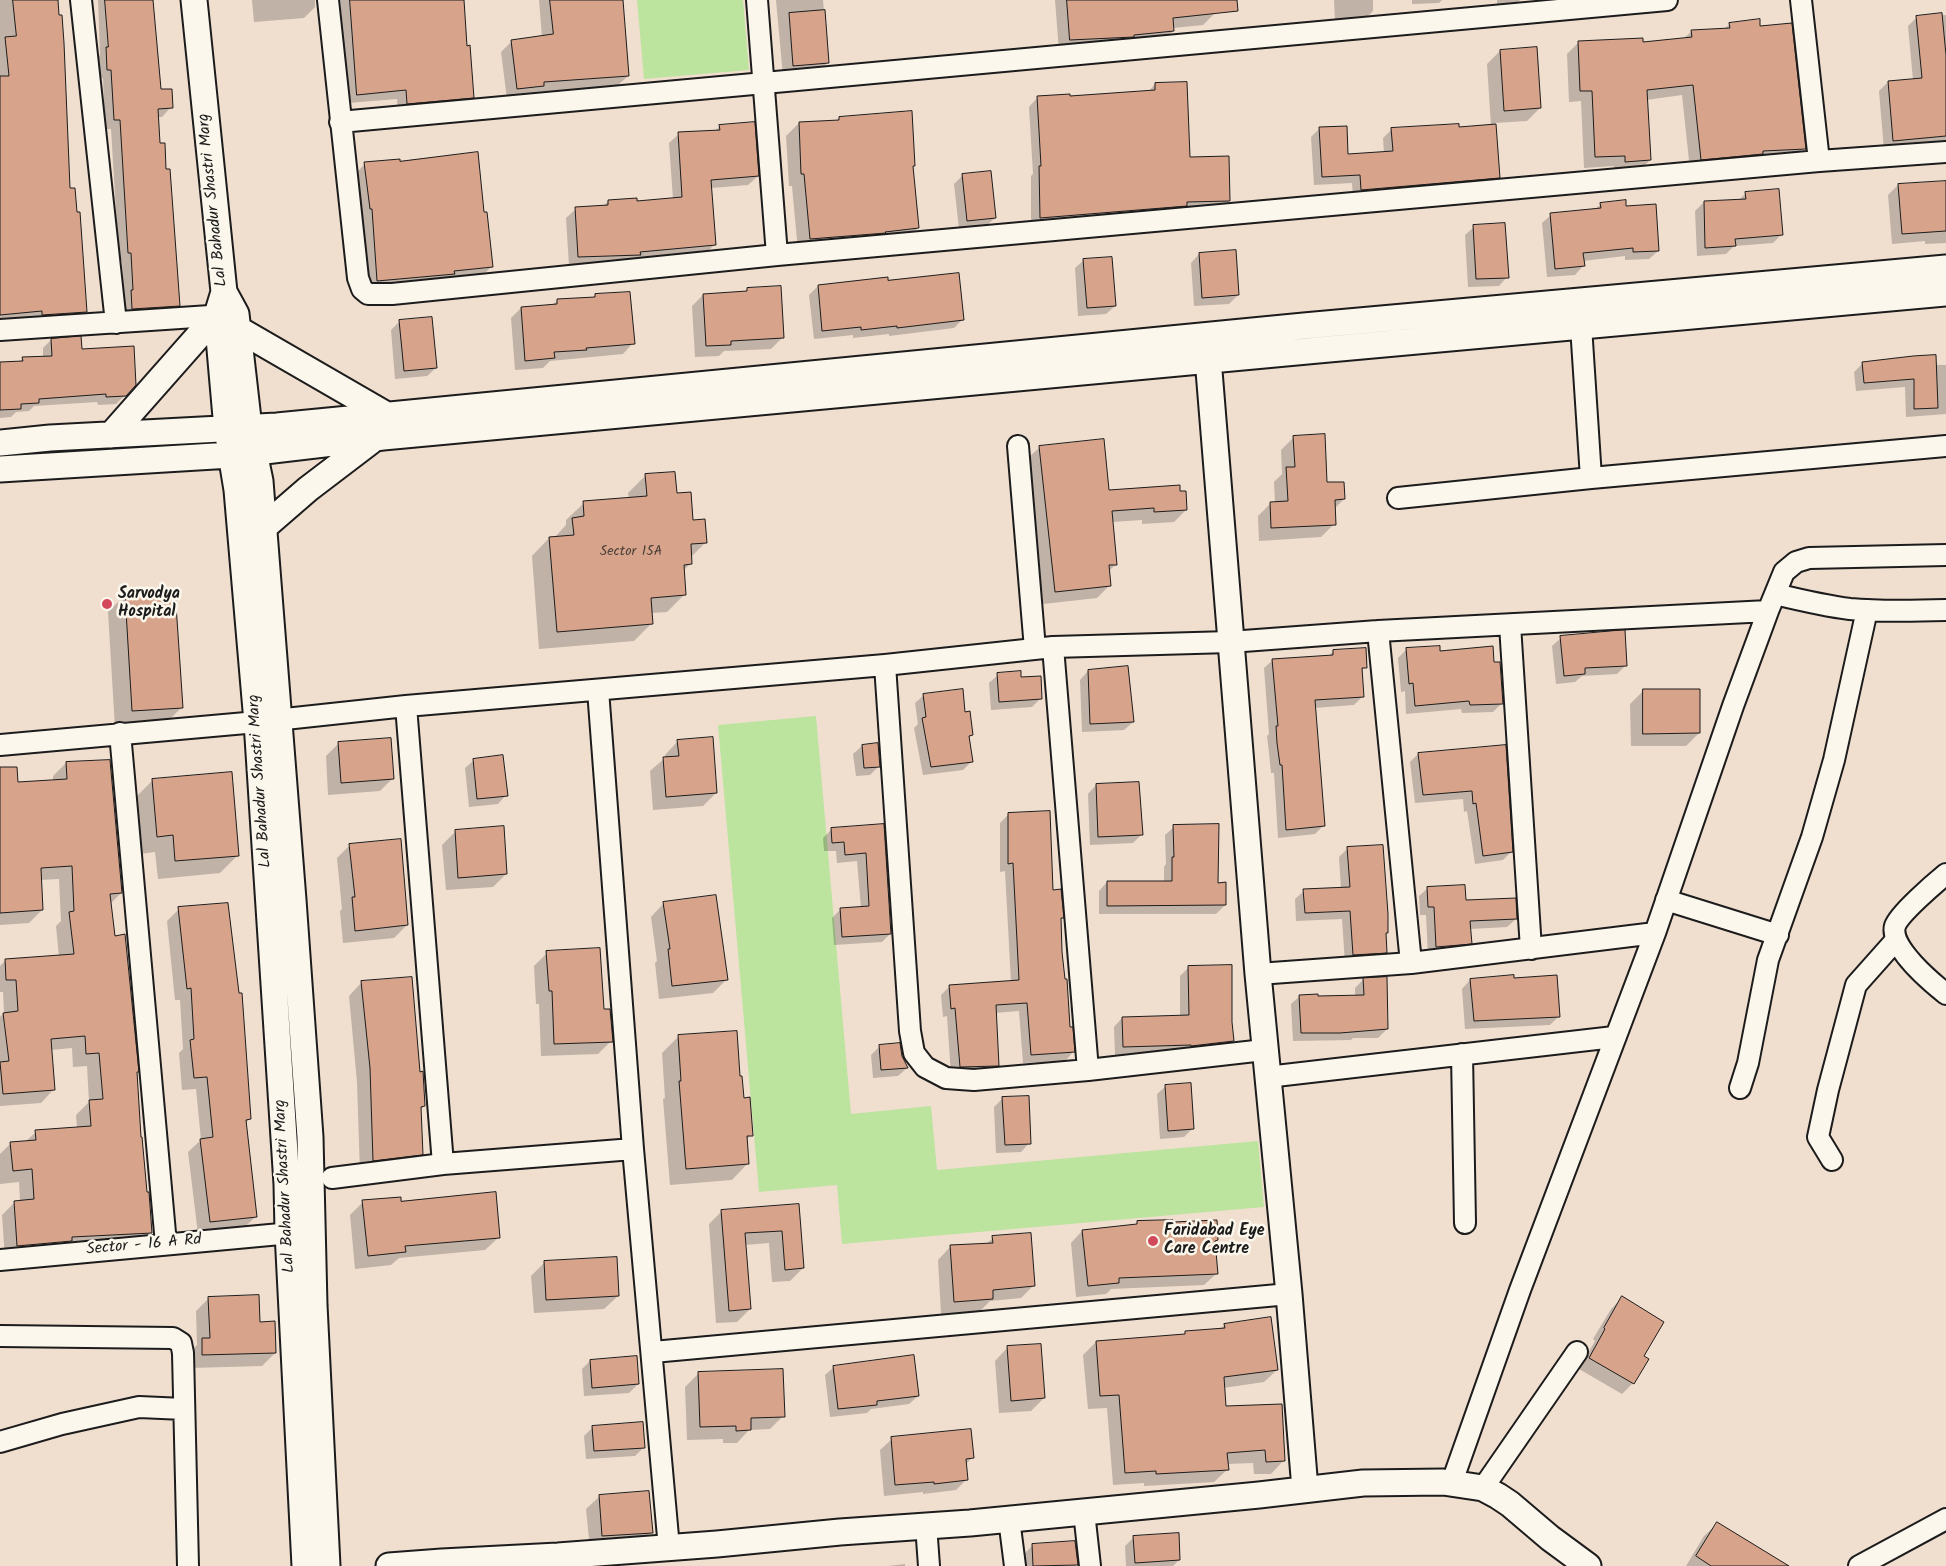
<!DOCTYPE html>
<html>
<head>
<meta charset="utf-8">
<style>
	body { margin:0 }
	canvas { display:block; background:#f0decf }
</style>
</head>
<body>
<canvas width="1946" height="1566"></canvas>
<script>
const ctx = document.querySelector('canvas').getContext('2d');
ctx.lineJoin = 'round';
function fillPath(path, color) { ctx.fillStyle = color; ctx.fill(path, 'evenodd'); }
function stroke(path, color, width, dash) { ctx.strokeStyle = color; ctx.lineWidth = width; ctx.lineCap = dash ? 'butt' : 'round'; ctx.setLineDash(dash || []); ctx.stroke(path); }
function drawText(font, color, halo, rows, align = 'center') {
  ctx.font = font + ' Kalam,sans-serif'; ctx.lineWidth = 5; ctx.setLineDash([]); ctx.textBaseline = 'middle'; ctx.strokeStyle = halo; ctx.fillStyle = color; for (const [text, x, y, turn = 0] of rows) {
    ctx.save(); ctx.translate(x, y); ctx.rotate((+turn || 0) * Math.PI / 180); ctx.textAlign = isNaN(turn) ? turn : align; if (halo) ctx.strokeText(text, 0, 0); ctx.fillText(text, 0, 0); ctx.restore();
  }
}
fillPath(new Path2D(`
	M637 0H743L749 70 644 79Z
	M816 716 851 1114 931 1106 937 1170 1258 1141 1264 1207 842 1244 837 1185 759 1192 718 725Z`), '#bce49f');
fillPath(new Path2D(`
	M0 0H57L69 190 86 312 75 322 0 326Z
	M98 0H153L160 90 171 107 162 117H158L159 145 165 170 178 306 169 315 123 318 122 300 124 298 122 261H119L111 129H105L103 78H99L97 57 100 55Z
	M252 0H315V7L304 18 254 22Z
	M340 0H462L472 97 463 107 398 113 397 99 348 103Z
	M539 0H622L628 76 617 86 536 92 532 96 507 99 501 52 512 41 542 37Z
	M776 0H823L828 62 817 73 783 76Z
	M1055 0H1213L1215 13 1203 25 1173 28V31L1161 42 1059 51Z
	M1334 0H1373V11L1365 19 1335 21Z
	M1412 0H1442L1439 3 1412 4Z
	M1497 0H1520L1518 2 1497 4Z
	M1946 15V144L1884 150 1879 91 1888 82 1913 80 1908 26 1917 17Z
	M1730 24 1759 27 1804 148 1793 159 1690 170 1682 95 1646 100 1650 160 1639 171 1614 173V166L1584 168 1581 101 1569 102 1567 54 1578 43 1642 44 1683 39 1692 31 1724 29Z
	M1500 51 1540 108 1527 121 1495 123 1499 177 1490 186 1353 198 1352 183 1314 185 1311 137 1319 129 1347 155 1384 153 1383 138 1392 129 1491 126 1487 64Z
	M1155 84 1189 158 1229 201 1220 210 1031 227V176L1033 174 1029 107 1038 97H1069L1148 92Z
	M840 118 914 166 912 167 918 228 905 241 798 251 792 186H789L786 136 799 123 836 121Z
	M720 126 758 176 748 185 711 188 715 244 705 254 569 266 566 218 576 209 603 207 608 201 636 202 673 199 669 143 679 134 714 132Z
	M399 162 483 213 491 267 481 277 367 291 362 219H359L355 174 365 164Z
	M963 175 995 218 986 226 959 229 954 184Z
	M1946 182V243L1925 244V241L1892 244 1888 195 1898 185Z
	M1746 193 1781 235 1773 243 1734 246 1726 254 1697 256 1695 211 1704 202 1738 201Z
	M1601 204 1625 207 1658 251 1649 259 1625 260V256L1583 261V266L1575 275 1547 277 1542 223 1551 215 1594 210Z
	M1474 227 1507 277 1499 286 1468 287 1465 235Z
	M1199 254 1238 295 1229 304 1194 306 1191 263Z
	M1084 260 1115 306 1106 314 1078 316 1075 268Z
	M887 281 963 319 954 328 889 336V334L853 338V335L814 339 809 295 818 286Z
	M748 289 782 338 771 349 724 351 719 356 695 357 692 306 703 295 744 293Z
	M595 296 633 343 623 354 550 361 543 368 515 370 511 318 521 308 552 305 558 300 593 298Z
	M399 322 436 368 427 376 395 379 391 330Z
	M51 340 81 350 125 395 116 404 98 405 97 402 34 406 29 411 16 412 11 417 0 418V363L19 362 23 358 43 357V348Z
	M1863 363 1946 365V414L1906 417 1905 387 1856 391 1854 372Z
	M1294 437 1326 484 1344 499 1334 509V524L1321 537 1259 541 1258 516 1271 503H1275L1274 482 1282 474 1281 450Z
	M1040 447 1108 491 1179 493 1186 510 1174 522 1142 524V520L1112 522 1116 564 1108 572 1110 585 1097 598 1043 604 1027 459Z
	M646 475 676 494 706 542 690 558 691 563 683 571 685 594 667 612 651 613 652 623 634 641 539 649 532 556 549 538 555 537 566 525V520L584 503 629 499 628 493Z
	M125 595 181 708 164 725 115 728 108 612Z
	M1561 638 1626 665 1617 674 1582 676 1575 682 1556 684 1552 646Z
	M1406 650 1439 652 1493 664 1502 703 1493 712 1462 713 1461 709 1406 714 1405 691 1401 692 1398 658Z
	M1333 651 1365 667 1361 671 1363 696 1354 705 1314 708 1323 826 1315 834 1278 838 1274 773H1271L1269 753 1267 736 1269 734 1264 668 1273 660 1328 657Z
	M1088 671 1133 722 1124 730 1082 732 1080 680Z
	M998 675 1020 678 1041 698 1032 707 991 710 989 683Z
	M1643 691 1699 733 1686 746H1631L1630 704Z
	M924 695 964 714 972 735 968 738 972 761 963 770 923 775 914 728 918 724 915 703Z
	M678 741 716 793 703 806 653 810 650 771 665 758V755Z
	M339 743 393 778 380 791 328 795 326 756Z
	M862 746 879 766 870 775 856 776 853 754Z
	M1505 747 1512 851 1503 860 1475 864 1467 811 1464 812 1463 799 1415 803 1410 762 1418 754Z
	M474 760 506 795 498 804 469 807 465 768Z
	M66 763 121 893 110 904 136 1073 140 1138 150 1232 137 1245 5 1259 2 1215 15 1202 20 1201 19 1182 0 1184V1154L11 1143 25 1142 36 1132 77 1128 76 1115 89 1102 87 1066 73 1067 72 1048 51 1050 54 1089 41 1103 0 1106V1017L4 1013 3 992H0V966L6 960 59 957 56 926 61 921 59 879 40 880 42 910 29 923 0 925V769L17 783 53 781V776Z
	M153 780 238 855 220 873 158 879 155 852 140 854 135 798Z
	M1096 785 1142 834 1133 843 1090 845 1088 794Z
	M1009 814 1052 891 1062 918 1059 921 1061 952 1068 1028 1073 1052 1065 1061 1023 1063 1019 1011 994 1013 997 1065 989 1074 951 1075 947 1016 943 1017 941 995 950 986 1011 982 1005 871 1000 872V823Z
	M883 826 890 934 882 942 834 945 832 918 841 909 861 908 857 861 837 863 836 851H824L823 838 832 829Z
	M1174 827 1217 884 1225 905 1216 914H1099V891L1107 882H1164V867L1166 864 1165 835Z
	M455 832 506 874 493 887 446 890 442 845Z
	M350 845 407 925 394 938 343 943 340 911 342 909 337 858Z
	M1347 849 1387 933 1385 935 1386 952 1377 961 1345 963 1342 919 1296 921 1295 899 1304 891 1341 889 1339 857Z
	M1428 888 1464 902 1516 919 1507 927 1470 929 1471 943 1462 952 1428 955 1426 915H1420L1419 896Z
	M664 903 726 980 713 993 659 999 655 963 657 961 651 917Z
	M179 909 250 1118 245 1124 256 1216 244 1228 198 1234 188 1152 201 1140 196 1089 182 1090 179 1053 183 1049 180 1000H175L167 921Z
	M547 953 603 1010 611 1041 598 1054 541 1056 539 1004H536L534 966Z
	M1188 968 1233 1041 1224 1050 1115 1055 1114 1027 1122 1018 1180 1016V976Z
	M1513 979 1559 1016 1550 1025 1465 1029 1462 989 1470 980Z
	M1363 980 1387 1029 1378 1038H1353L1351 1040 1293 1041 1291 1004 1300 996 1317 998 1355 996V988Z
	M362 982 419 1073 424 1106 420 1110 422 1154 408 1167 360 1173 357 1082 349 996Z
	M679 1036 739 1078 751 1135 746 1140 748 1163 732 1180 670 1185 663 1099 665 1098 662 1053Z
	M880 1046 901 1056 907 1068 898 1076 873 1078 871 1055Z
	M1166 1086 1192 1129 1184 1137 1160 1139 1157 1094Z
	M1003 1098 1029 1143 1021 1152 996 1153 994 1107Z
	M363 1202H400L499 1237 485 1250 399 1258 391 1265 355 1269 350 1215Z
	M798 1205 803 1268 790 1281 772 1282 769 1243 745 1245 750 1309 737 1322 716 1323 709 1224 722 1211Z
	M1138 1222 1217 1240 1214 1242 1216 1274 1204 1285 1111 1289 1106 1294 1076 1297 1071 1243 1082 1231 1135 1225Z
	M993 1238 1034 1285 1021 1298 990 1301 979 1312 941 1314 938 1260 951 1246 986 1244Z
	M545 1262 618 1296 604 1309 534 1313 531 1276Z
	M209 1298 259 1323 275 1353 262 1366 190 1368 189 1353 197 1345 196 1311Z
	M1622 1298 1642 1356 1633 1383 1622 1394 1579 1369 1595 1341 1593 1339 1611 1309Z
	M1225 1325 1277 1370 1264 1382 1223 1388 1225 1407 1283 1461 1271 1474H1254L1253 1463 1227 1464V1470L1214 1482 1144 1486V1483L1113 1485 1107 1408 1088 1409 1083 1355 1096 1342 1183 1335 1185 1333 1220 1329Z
	M1008 1347 1044 1398 1031 1411 999 1413 995 1361Z
	M590 1361 638 1384 629 1393 584 1396 582 1369Z
	M834 1367 918 1396 909 1404 871 1409 867 1413 830 1417 825 1375Z
	M698 1374 783 1416 770 1429 749 1430 737 1443H723V1439L687 1440 685 1387Z
	M593 1427 644 1447 635 1456 586 1459 584 1436Z
	M892 1439 973 1457 965 1465 967 1479 956 1490 923 1494V1492L884 1496 880 1450Z
	M600 1496 651 1532 638 1545 590 1549 586 1509Z
	M1718 1523 1766 1566H1686L1704 1536Z
	M1134 1537 1179 1560 1173 1566H1126L1125 1546Z
	M1074 1542 1076 1566H1025L1024 1554 1033 1545Z
	M905 1564V1566H888Z`), '#0003');
const building = new Path2D(`
	M13 0H58L59 15H62L64 43 70 188H75L77 212H80L87 312 42 315V311L0 315V76H9L5 37 16 36Z
	M105 0H153L161 89H172L173 108 158 109 160 143H165L166 169H170L180 306 132 309 131 290H133L131 253H128L120 120H114L111 70H107L106 47H108Z
	M350 0H464L467 46 470 45 474 98 407 104 406 90 357 95Z
	M550 0H623L629 76 544 82V86L517 89 511 40 553 34Z
	M1067 0H1237L1238 11 1173 18 1174 31 1134 35V37L1070 40Z
	M825 10 829 63 793 66 789 13Z
	M1942 13 1946 55V136L1893 141 1888 81 1922 78 1916 16Z
	M1760 19V26L1792 23 1806 149 1763 151V154L1701 160 1693 85 1647 90 1651 160 1625 162V156L1595 157 1592 91H1580L1578 41 1643 38V42L1692 37 1691 30 1730 28 1729 23Z
	M1537 47 1541 108 1504 111 1500 50Z
	M1187 82 1190 157 1229 156 1230 201 1187 202V206L1040 218 1039 166H1041L1037 96 1070 94V96L1155 90V83Z
	M912 111 915 166H913L919 228 885 232 886 233 810 239 804 174H801L799 122 839 120V117Z
	M755 122 759 176 711 180 716 245 640 252 641 255 578 257 575 207 608 205V200L637 198V201L682 197 678 132 720 130 719 125Z
	M1459 124V127L1496 124 1500 178 1361 190 1360 175 1322 177 1319 127 1347 126 1348 154 1393 151 1391 128Z
	M478 152 484 212H487L493 267 454 271 455 274 377 281 372 209H370L364 162 400 159V161Z
	M991 171 996 218 967 221 962 174Z
	M1946 181V231L1902 234 1898 184Z
	M1779 189 1783 235 1735 239 1736 246 1705 248 1704 201 1746 199 1745 192Z
	M1626 200V206L1656 204 1659 251 1633 252V248L1583 253 1585 266 1555 269 1550 213 1601 208 1600 203Z
	M1505 223 1509 278 1476 279 1473 225Z
	M1236 250 1239 295 1202 298 1199 253Z
	M1112 257 1116 306 1087 308 1083 259Z
	M959 273 964 320 897 328V326L861 330V327L822 331 818 285 888 277V280Z
	M781 286 784 338 731 341V345L706 346 703 294 747 291V288Z
	M630 292 635 344 586 348 587 350 554 352 555 358 525 361 521 307 557 304V299L595 297V294Z
	M432 317 437 368 404 371 399 320Z
	M81 336 82 349 134 346 136 385 126 396 106 397V394L39 399V403L21 404V409L0 410V362L23 361 22 357 52 356 51 339Z
	M1936 355 1938 408 1914 409V379L1864 383 1862 362 1913 356Z
	M1325 434 1327 482H1344L1345 499 1335 500 1336 525 1271 528 1270 502 1288 501 1286 467H1295L1293 436Z
	M1104 439 1109 490 1180 485V491H1186L1187 510 1154 512V508L1112 511 1117 565H1109L1111 586 1055 592 1039 446Z
	M675 472 677 493 691 492 693 520 705 519 707 543 691 544 692 564 684 565 686 595 651 598 653 624 557 632 549 537 574 535 572 518 584 516 583 501 647 496 645 474Z
	M175 590 183 708 132 711 125 594Z
	M1625 630 1627 666 1585 668V674L1564 676 1560 636Z
	M1440 646V651L1493 646 1494 662H1500L1503 704 1470 705 1469 701 1415 706 1413 683 1409 684 1406 648Z
	M1366 648 1367 668H1362L1364 697 1315 700 1325 826 1286 830 1282 765H1280L1277 743 1276 726H1278L1272 659 1333 655V650Z
	M1128 666 1134 722 1090 724 1088 670Z
	M1021 671V677L1041 676 1042 699 999 702 997 673Z
	M963 689 965 712 970 711 973 735 969 736 973 762 931 767 922 718 926 717 923 694Z
	M1643 689H1700V733L1643 734Z
	M713 737 717 793 666 797 663 757 679 756 677 740Z
	M391 738 394 779 341 783 338 742Z
	M878 743 880 767 864 768 862 745Z
	M1506 745 1513 852 1483 856 1476 803 1473 804 1472 791 1423 795 1418 753Z
	M503 755 508 796 477 799 473 759Z
	M110 760 122 893 110 894 115 936 125 934 139 1072H137L141 1137H142L147 1192H149L152 1233 72 1237V1241L17 1246 14 1201 34 1199 32 1169 13 1171 10 1142 36 1140 35 1130 91 1126 89 1100 103 1099 99 1053 86 1054 85 1036 51 1039 55 1090 3 1094 0 1062 9 1061 3 1013 18 1011 16 980H6L5 959 74 954 69 912 74 911 72 866 41 868 43 910 0 913V767H17L18 782 67 779 66 762Z
	M232 772 239 856 175 861 173 835 157 837 152 779Z
	M1139 782 1143 835 1098 837 1096 784Z
	M1050 811 1053 890 1061 889 1064 918H1061L1062 952 1065 979H1067L1070 1027H1073L1075 1052 1031 1055 1027 1003 996 1005 999 1066 960 1067 955 1008 951 1009 949 985 1019 980 1013 863 1008 864V813Z
	M884 824 891 934 842 937 840 908 869 906 866 853 845 855 844 842 832 843 831 828Z
	M1219 824 1218 883 1226 882V905L1107 906V881H1172V857H1174L1173 825Z
	M504 826 507 874 458 878 455 830Z
	M401 839 408 925 355 931 352 897H355L349 844Z
	M1383 845 1388 914V933H1386L1387 953 1353 955 1350 911 1305 913 1303 889 1350 887 1347 847Z
	M1465 885 1466 900 1516 898 1517 919 1470 921 1472 944 1436 947 1434 907H1428L1427 887Z
	M716 895 728 980 672 986 668 949H670L663 902Z
	M228 903 239 993H242L251 1119 246 1120 257 1217 210 1222 200 1139 213 1137 207 1077 194 1078 190 1040 194 1039 191 988 187 989 178 907Z
	M600 948 604 1009H610L613 1042 554 1044 552 991H549L546 951Z
	M1232 965V1022L1234 1041 1191 1046V1045L1123 1047 1122 1017 1189 1015 1188 966Z
	M1514 975V978L1557 975 1560 1017 1474 1021 1470 979Z
	M412 977 420 1072 423 1071 425 1106 421 1107 423 1155 373 1161 370 1068 361 981Z
	M1387 977 1388 1029 1340 1033H1301L1299 995 1318 994V996L1364 995 1363 978Z
	M737 1031 740 1076H742L744 1098 750 1097 753 1136H747L749 1164 686 1169 679 1081H681L678 1035Z
	M900 1043 902 1056 908 1068 881 1070 879 1045Z
	M1191 1083 1194 1129 1168 1131 1165 1085Z
	M1029 1096 1031 1144 1005 1145 1002 1097Z
	M496 1192 500 1238 405 1246 406 1252 368 1256 362 1200 401 1197V1201Z
	M799 1204 804 1268 785 1270 782 1231 745 1233 751 1309 729 1311 721 1210Z
	M1173 1220 1174 1222 1217 1220 1218 1240 1215 1241 1218 1274 1119 1278V1283L1088 1286 1082 1230 1137 1224V1221Z
	M1031 1233 1035 1286 993 1290V1299L954 1302 950 1245 993 1243 992 1236Z
	M617 1257 619 1296 546 1300 544 1261Z
	M259 1295 260 1322 275 1321 276 1353 202 1355V1338H210L208 1297Z
	M1622 1296 1664 1322 1644 1356 1649 1359 1634 1384 1589 1358 1605 1329 1604 1328Z
	M1271 1317 1278 1370 1224 1377 1226 1406 1282 1404 1285 1461 1266 1462 1265 1450 1227 1453 1229 1470 1156 1474V1471L1125 1473 1119 1395 1100 1396 1096 1341 1185 1334V1331L1225 1328 1224 1324Z
	M1041 1344 1045 1398 1011 1401 1007 1346Z
	M914 1355 919 1396 877 1401V1405L838 1409 833 1366Z
	M637 1356 639 1384 592 1388 590 1360Z
	M783 1369 785 1417 751 1418V1430L736 1431V1426L700 1427 698 1372Z
	M643 1422 645 1448 594 1451 592 1426Z
	M971 1429 974 1458 966 1459 968 1480 934 1484V1482L895 1485 891 1437Z
	M649 1491 653 1533 602 1536 599 1495Z
	M1717 1522 1789 1566H1711L1696 1556Z
	M1179 1533 1180 1560 1135 1563 1133 1536Z
	M1075 1541 1078 1565 1033 1566 1032 1544Z`);
fillPath(building, '#d7a48b');
stroke(building, '#1c1c1c', 1);
const minor = new Path2D(`
	M81 0 116 323
	M328 0 358 278 362 289 368 294H392L777 255 1819 161 1946 152
	M757 0 777 255
	M1801 0 1819 161
	M340 122 1667 0
	M1581 326 1591 478
	M0 330 225 315
	M1018 446 1035 649
	M1398 498 1591 478 1946 446
	M1775 594C1800 600 1825 606 1850 609 1882 612 1914 611 1946 610
	M1510 625 1531 949
	M1378 631 1411 963
	M1053 647 1088 1070
	M885 665 910 1031 914 1053 925 1067 946 1078 974 1080 1088 1070 1264 1050
	M598 690 633 1149 669 1548
	M406 706 443 1164
	M120 733 166 1244
	M0 745 257 722 406 706 885 665 1053 647 1230 642 1378 631 1768 611
	M1946 874C1935 883 1899 914 1895 926 1889 947 1931 982 1946 994
	M1666 900 1778 935
	M1258 974 1411 963 1655 933
	M1462 1054 1465 1223
	M1267 1077 1614 1037
	M1740 1088 1748 1063 1768 960 1812 837 1834 760 1867 610
	M1832 1160 1818 1137 1828 1090 1856 985 1896 940
	M332 1178 443 1164 633 1149
	M0 1260 302 1232
	M0 1336 173 1338 181 1343 183 1353 188 1566
	M653 1352 1289 1294
	M0 1442 62 1424 139 1407 184 1409
	M1452 1482 1520 1290 1655 933 1733 706 1768 611 1784 572 1796 562 1809 558 1946 555
	M1483 1488 1577 1352
	M1084 1512 1090 1566
	M1009 1519 1015 1566
	M926 1525 929 1566
	M1859 1566 1946 1519`);
const tertiary = new Path2D(`
	M194 0 224 292 217 315 227 429 237 490 257 722 287 1184 288 1232 305 1566
	M224 292 236 314 249 428 260 481 293 900 310 1137 314 1305 327 1566
	M238 329 385 414
	M1207 346 1258 974 1289 1294 1305 1489
	M111 435 217 315
	M0 443 50 438 277 426 1304 326 1946 268
	M0 469 231 455 383 437 1318 350 1946 293
	M263 528 308 489 375 438
	M389 1566 442 1562 558 1556 717 1544 840 1532 970 1523 1259 1495 1363 1483 1443 1482 1483 1488 1498 1496 1510 1504 1550 1538 1588 1566`);
stroke(minor, '#1c1c1c', 24);
stroke(tertiary, '#1c1c1c', 29);
stroke(minor, '#fbf7ec', 20);
stroke(tertiary, '#fbf7ec', 25);
for (const [x, y, r, color] of [
	[107,604,6,"#d1495b"],
	[1153,1241,6,"#d1495b"]
]) { const dot = new Path2D(); dot.arc(x, y, r, 0, 2 * Math.PI); ctx.fillStyle = color; ctx.fill(dot); stroke(dot, '#fbf7ec', 2); }
drawText('14px', '#4b3e38', null, [
	["Sector 15A",631,553]
]);
drawText('16px', '#1c1c1c', '#fbf7ec', [
	["Lal Bahadur Shastri Marg",214,200,-96],
	["Lal Bahadur Shastri Marg",261,781,-94],
	["Lal Bahadur Shastri Marg",286,1186,-93],
	["Sector - 16 A Rd",144,1246,-5]
]);
drawText('bold 16px', '#1c1c1c', '#fbf7ec', [
	["Sarvodya",118,595],
	["Hospital",118,613],
	["Faridabad Eye",1164,1232],
	["Care Centre",1164,1250]
], 'left');
</script>
</body>
</html>
